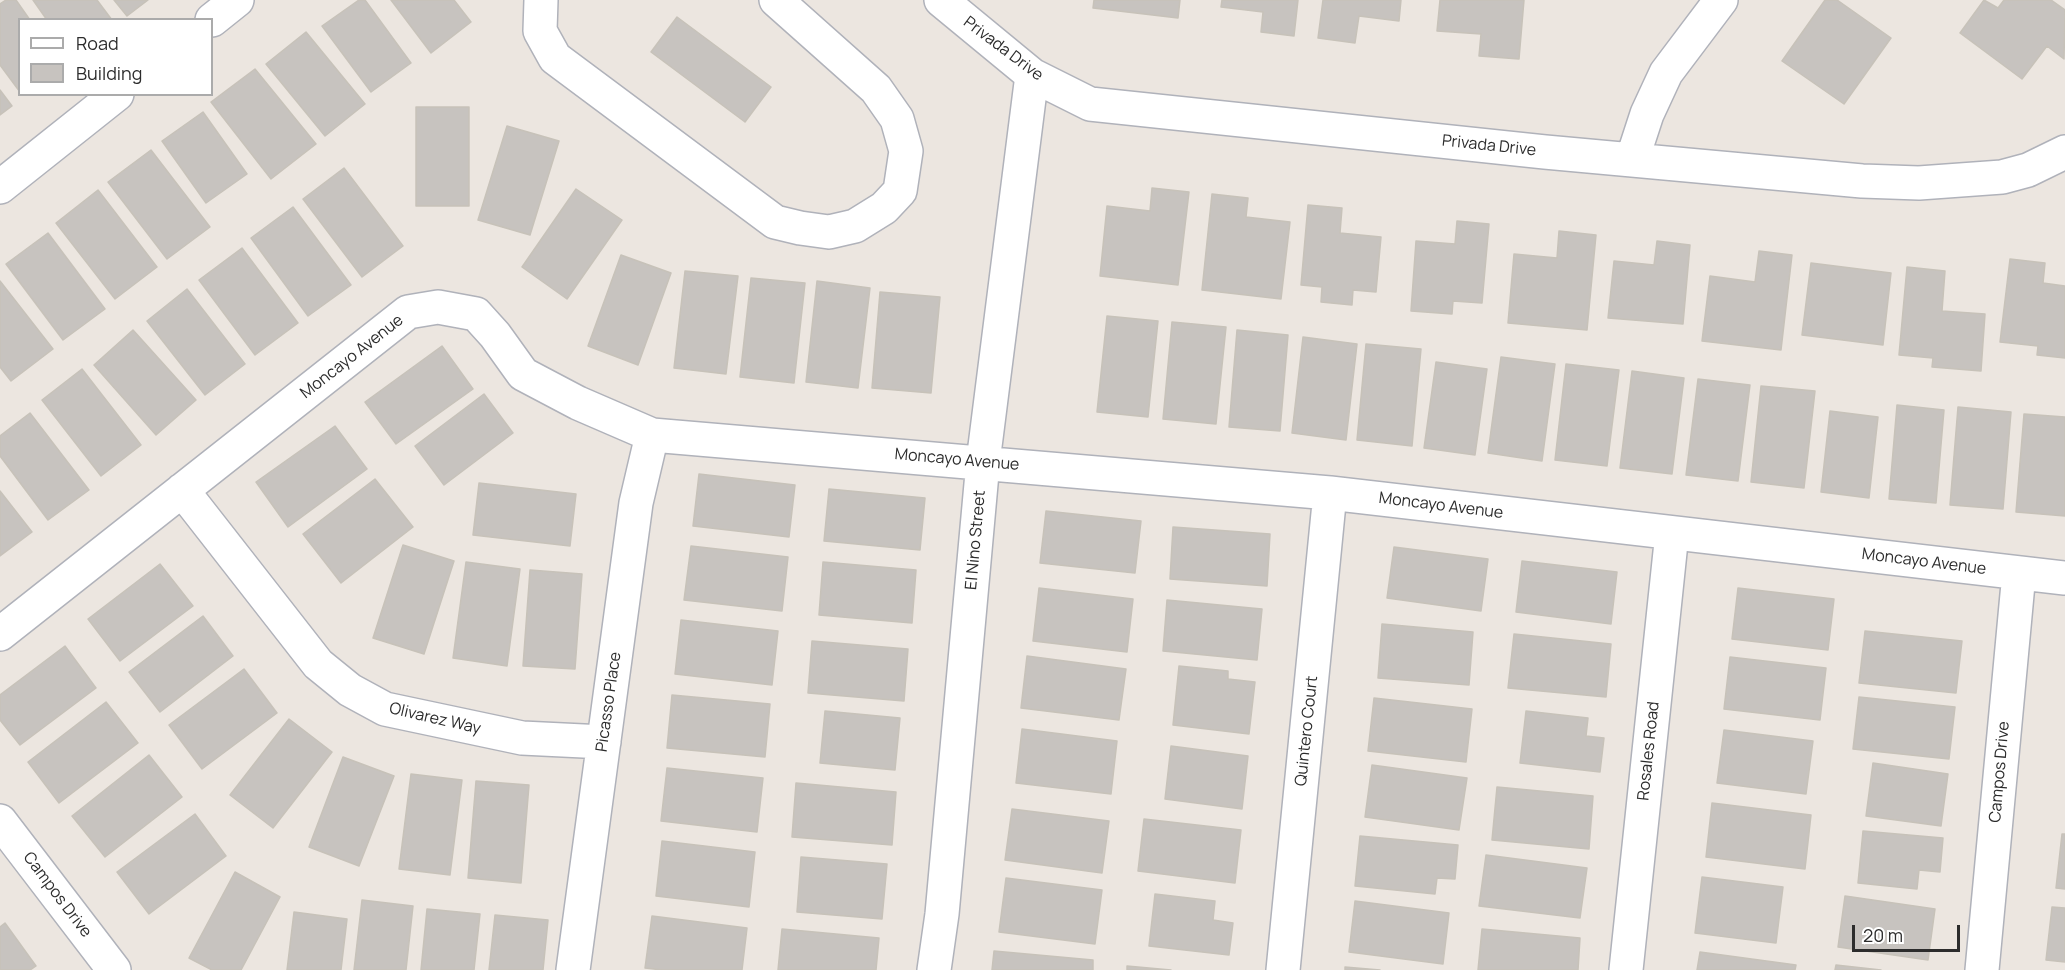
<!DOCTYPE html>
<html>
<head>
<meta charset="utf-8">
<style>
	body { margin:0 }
	#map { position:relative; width:2065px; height:970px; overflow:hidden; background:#ece6e0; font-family:Manrope,sans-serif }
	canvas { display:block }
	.legend { position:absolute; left:18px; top:18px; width:195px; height:78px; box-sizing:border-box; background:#fff; border:2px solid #ababab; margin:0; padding:8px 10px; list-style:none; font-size:18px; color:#2c2c2c }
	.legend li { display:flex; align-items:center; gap:12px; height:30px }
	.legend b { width:30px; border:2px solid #ababab }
	.scale { position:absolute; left:1852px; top:925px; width:108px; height:27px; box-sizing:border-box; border:3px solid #2c2c2c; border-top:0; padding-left:8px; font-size:18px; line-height:21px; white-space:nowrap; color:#2c2c2c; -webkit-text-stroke:4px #fff; paint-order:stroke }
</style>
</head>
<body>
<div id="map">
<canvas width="2065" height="970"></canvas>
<ul class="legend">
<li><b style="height:8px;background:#fff"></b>Road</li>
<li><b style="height:16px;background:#c7c3bf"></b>Building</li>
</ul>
<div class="scale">20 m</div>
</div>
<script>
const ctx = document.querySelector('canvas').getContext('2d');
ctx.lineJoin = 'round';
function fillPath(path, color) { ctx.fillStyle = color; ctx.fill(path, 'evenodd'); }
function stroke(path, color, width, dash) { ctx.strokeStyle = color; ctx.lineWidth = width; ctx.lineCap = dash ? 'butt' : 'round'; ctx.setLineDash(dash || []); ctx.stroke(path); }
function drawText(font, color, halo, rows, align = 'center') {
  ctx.font = font + ' Manrope,sans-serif'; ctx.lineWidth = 6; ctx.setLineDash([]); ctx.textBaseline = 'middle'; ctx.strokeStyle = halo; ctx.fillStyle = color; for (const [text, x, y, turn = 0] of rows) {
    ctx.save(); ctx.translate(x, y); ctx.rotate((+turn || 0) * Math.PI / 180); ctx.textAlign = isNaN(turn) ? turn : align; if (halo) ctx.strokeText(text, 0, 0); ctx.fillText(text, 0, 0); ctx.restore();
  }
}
const building = new Path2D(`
	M6 0H16L30 20H20V92L0 65V4Z
	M33 0H97L112 20H47Z
	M114 0H148L127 16Z
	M359 0H365L411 63 371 92 322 26Z
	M391 0H454L471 22 431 53Z
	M1094 0H1180L1178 18 1093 8Z
	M1222 0H1298L1294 36 1261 32 1263 12 1221 7Z
	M1323 0H1401L1399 21 1359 16 1355 43 1318 38Z
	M1440 0H1524L1519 59 1479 56 1481 34 1437 31Z
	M1825 0H1837L1891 38 1844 104 1782 61Z
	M1984 0 1998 8 2004 0H2051L2065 10 2064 59 2047 46 2022 79 1960 33Z
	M677 17 771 87 745 122 651 52Z
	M306 32 365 104 325 136 266 64Z
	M255 69 316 144 271 179 211 102Z
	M0 90 12 106 0 115Z
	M416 107H469V206H416Z
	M203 112 247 174 206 203 162 141Z
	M507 126 559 141 530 235 478 220Z
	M151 150 210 227 167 259 108 182Z
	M344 168 403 246 362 277 303 199Z
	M1152 188 1189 192 1178 285 1100 276 1107 206 1150 211Z
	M576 189 622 220 567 299 522 267Z
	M98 190 157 267 115 299 56 223Z
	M1212 194 1248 198 1246 217 1290 222 1281 299 1202 290Z
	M1308 205 1342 208 1340 233 1381 237 1376 292 1353 290 1352 305 1321 302 1322 287 1301 285Z
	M293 207 351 285 308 316 251 238Z
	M1457 221 1489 224 1482 303 1453 301 1452 314 1411 311 1416 241 1455 244Z
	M1559 231 1596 235 1587 330 1508 323 1514 254 1557 258Z
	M48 233 105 309 63 340 6 264Z
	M1657 241 1690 245 1683 324 1608 318 1614 261 1654 265Z
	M242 248 298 323 255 355 199 280Z
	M1759 251 1792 255 1781 350 1702 341 1710 276 1755 282Z
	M621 255 671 273 638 365 588 346Z
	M2010 259 2045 263 2043 283 2065 286V358L2037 355 2038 346 2000 342Z
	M1811 263 1891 273 1883 345 1802 335Z
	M1907 267 1945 271 1942 311 1985 314 1981 371 1932 367 1933 358 1899 355Z
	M685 271 738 276 726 374 674 368Z
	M751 278 805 283 794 383 740 377Z
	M0 281 53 349 11 381 0 367Z
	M817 281 870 288 858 388 806 382Z
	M187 289 245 364 205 395 147 321Z
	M880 292 940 297 931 393 872 388Z
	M1107 316 1158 321 1148 417 1097 412Z
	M1172 322 1226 327 1216 424 1163 419Z
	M133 330 196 400 156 435 94 365Z
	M1237 330 1288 335 1280 431 1229 427Z
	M1303 337 1357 344 1346 440 1292 433Z
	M1366 344 1421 349 1412 446 1357 440Z
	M442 346 473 389 396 444 365 402Z
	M1501 357 1555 364 1542 461 1488 453Z
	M1436 362 1487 369 1475 455 1424 448Z
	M1566 364 1619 370 1607 466 1555 460Z
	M82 369 141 445 101 476 42 400Z
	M1632 371 1684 378 1672 474 1620 468Z
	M1698 379 1750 385 1738 481 1686 475Z
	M1761 386 1815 391 1804 488 1751 482Z
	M484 394 513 433 444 485 415 446Z
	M1897 405 1944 410 1936 503 1889 499Z
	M1958 407 2011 412 2003 509 1950 505Z
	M1830 411 1878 417 1869 498 1821 492Z
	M30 413 89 490 48 520 0 456V436Z
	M2024 414 2065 417V516L2016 512Z
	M335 426 367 469 288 527 256 482Z
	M699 474 795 485 789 537 693 526Z
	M375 479 413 527 341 583 303 534Z
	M479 483 576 494 570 546 473 535Z
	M829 489 925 498 920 550 824 541Z
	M0 491 32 532 0 556Z
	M1046 511 1141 521 1135 573 1040 563Z
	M1173 527 1270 534 1267 586 1170 579Z
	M403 545 454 561 424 654 373 638Z
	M691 546 788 557 782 611 684 600Z
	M1394 547 1488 559 1481 611 1387 598Z
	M1522 561 1617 572 1611 624 1516 612Z
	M466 562 520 569 507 666 453 658Z
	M823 562 916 570 912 623 819 615Z
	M160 564 193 606 120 661 88 619Z
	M530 570 582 574 575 669 523 666Z
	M1039 588 1133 599 1127 652 1033 641Z
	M1738 588 1834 599 1828 650 1732 639Z
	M1167 600 1262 609 1257 660 1163 651Z
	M203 616 233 656 160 712 129 672Z
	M681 620 778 631 772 685 675 674Z
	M1382 624 1473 632 1469 685 1378 678Z
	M1865 631 1962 641 1956 693 1859 683Z
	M1514 634 1611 644 1606 697 1508 688Z
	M812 641 908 649 904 701 808 693Z
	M65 646 96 688 20 745 0 720V695Z
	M1027 656 1126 669 1119 720 1021 708Z
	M1730 657 1826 668 1820 720 1724 709Z
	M1179 666 1228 671V679L1255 682 1249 734 1173 725Z
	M244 669 277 713 202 769 169 725Z
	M672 695 770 704 765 757 667 748Z
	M1859 697 1955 707 1949 759 1853 749Z
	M1374 698 1472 709 1466 762 1368 751Z
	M106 702 138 743 59 803 28 762Z
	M825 711 900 718 895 770 820 763Z
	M1526 711 1588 718 1586 736 1604 738 1600 772 1520 763Z
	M289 719 332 752 273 828 230 795Z
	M1022 729 1117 741 1111 794 1016 783Z
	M1724 730 1813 741 1806 794 1717 783Z
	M1171 746 1248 756 1242 809 1165 799Z
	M149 755 182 797 105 857 72 816Z
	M343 757 394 776 359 866 309 847Z
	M1873 763 1948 774 1941 826 1866 816Z
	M1372 765 1467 778 1459 830 1365 817Z
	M667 768 763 778 757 832 661 821Z
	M411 774 462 780 450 875 399 869Z
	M476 781 529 785 521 883 468 878Z
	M796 783 896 792 892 845 792 837Z
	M1497 787 1593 796 1589 849 1492 840Z
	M1712 803 1811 815 1805 869 1706 857Z
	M1012 809 1109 821 1102 873 1005 860Z
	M195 814 226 856 149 914 117 872Z
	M1144 819 1241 830 1235 883 1138 871Z
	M1863 831 1943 838 1940 872 1919 870 1917 889 1858 883Z
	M2062 834H2065V889L2056 888Z
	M1360 836 1458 845 1455 879 1437 878 1435 894 1355 886Z
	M662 841 755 852 749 907 656 896Z
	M1486 855 1587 868 1580 918 1479 906Z
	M801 857 887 864 882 919 797 912Z
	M235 872 280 897 241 970H212L189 958Z
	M1702 877 1783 887 1776 943 1695 933Z
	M1006 878 1102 890 1095 944 999 932Z
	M1155 894 1215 901 1213 920 1233 923 1229 955 1149 946Z
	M1845 896 1935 909 1928 960 1838 947Z
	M362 900 413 906 406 970H354Z
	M1355 901 1449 913 1443 964 1349 952Z
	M2052 907 2065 908V962L2046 960Z
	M427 909 480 914 474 970H421Z
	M294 912 347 919 341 970H287Z
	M495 915 548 920 543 970H489Z
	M652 916 747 928 742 970H662L645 968Z
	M5 923 36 966 30 970H0V927Z
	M782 929 879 938 876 970H778Z
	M1482 929 1580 938 1578 970H1478Z
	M994 951 1093 960V970H992Z
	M1700 952 1796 965 1795 970H1697Z
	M1836 965 1881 970H1835Z
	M1127 966 1171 970H1127Z
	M1345 967 1380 970H1345Z`);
fillPath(building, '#c7c3bf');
stroke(building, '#c7c2b9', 1.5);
const minor = new Path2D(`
	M541 0 540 31 555 58 775 222 800 228 829 232 855 226 884 208 900 191 906 151 897 119 876 89 776 0
	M941 0 1032 75 1090 104 1545 152 1862 181 1919 183 2002 177 2028 170 2065 152
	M212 20 237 0
	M1632 160 1647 114 1666 73 1721 0
	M0 187 117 94
	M182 490 318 664 350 690 385 709 522 738 604 742
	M0 634 408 312 438 307 476 314 495 335 523 374 578 403 652 435 1330 493 2065 578
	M0 821 114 970
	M573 970 636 503 652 435
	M934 970 942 914 983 462 1032 75
	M1283 970 1330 493
	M1626 970 1672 533
	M1982 970 2019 573`);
stroke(minor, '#b0b2ba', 36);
stroke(minor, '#fff', 33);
drawText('16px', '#2c2c2c', '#fff', [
	["Privada Drive",1003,49,37],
	["Privada Drive",1489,146,6],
	["Moncayo Avenue",352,357,-38],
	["Moncayo Avenue",957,460,5],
	["Moncayo Avenue",1441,506,7],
	["El Nino Street",976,540,-85],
	["Moncayo Avenue",1924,562,7],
	["Picasso Place",609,702,-82],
	["Olivarez Way",435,719,13],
	["Quintero Court",1307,731,-84],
	["Rosales Road",1649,751,-84],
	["Campos Drive",2000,772,-85],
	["Campos Drive",57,895,53]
]);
</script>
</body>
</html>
